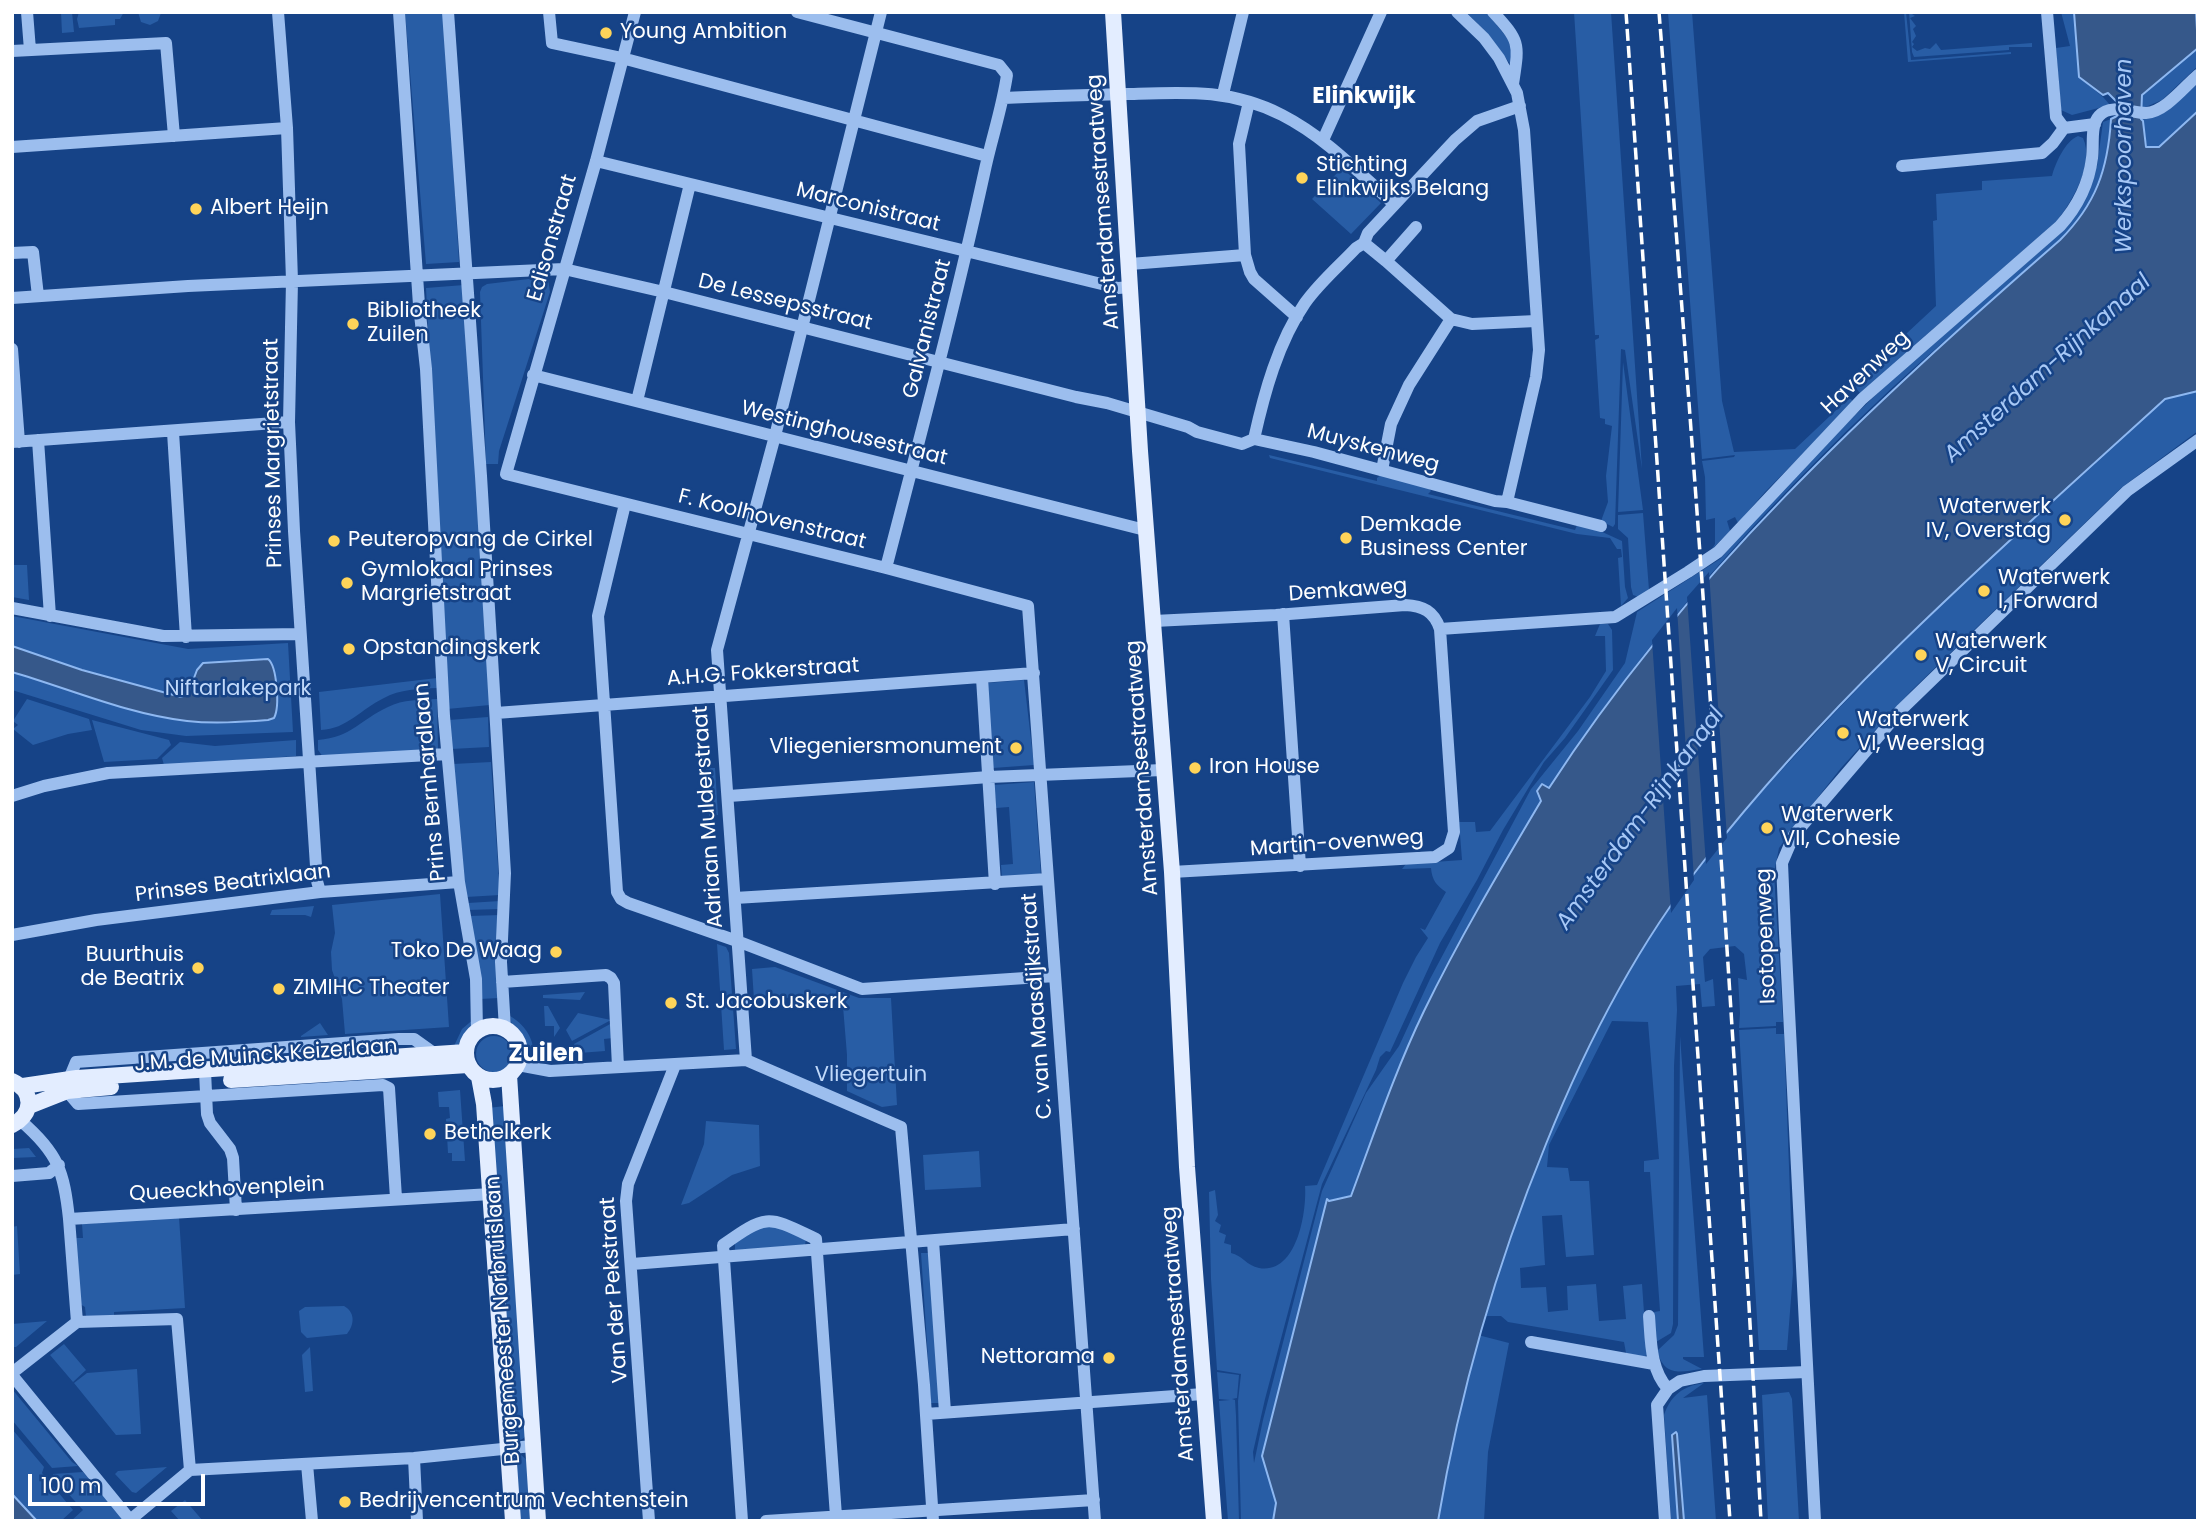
<!DOCTYPE html>
<html>
<head>
<meta charset="utf-8">
<style>
	body { margin:0 }
	#map { position:relative; width:2210px; height:1533px; overflow:hidden; background:#164387; font-family:Poppins,sans-serif }
	canvas { display:block }
	.frame { position:absolute; inset:0; border:14px solid #fff; pointer-events:none }
	.scale { position:absolute; left:28px; top:1474px; width:177px; height:32px; box-sizing:border-box; border:4px solid #fff; border-top:0; padding-left:9px; font-size:21px; line-height:24px; white-space:nowrap; color:#fff; -webkit-text-stroke:5px #164387; paint-order:stroke }
</style>
</head>
<body>
<div id="map">
<canvas width="2210" height="1533"></canvas>
<div class="frame"></div>
<div class="scale">100 m</div>
</div>
<script>
const ctx = document.querySelector('canvas').getContext('2d');
ctx.lineJoin = 'round';
function fillPath(path, color) { ctx.fillStyle = color; ctx.fill(path, 'evenodd'); }
function stroke(path, color, width, dash) { ctx.strokeStyle = color; ctx.lineWidth = width; ctx.lineCap = dash ? 'butt' : 'round'; ctx.setLineDash(dash || []); ctx.stroke(path); }
function drawText(font, color, halo, rows, align = 'center') {
  ctx.font = font + ' Poppins,sans-serif'; ctx.lineWidth = 5; ctx.setLineDash([]); ctx.textBaseline = 'middle'; ctx.strokeStyle = halo; ctx.fillStyle = color; for (const [text, x, y, turn = 0] of rows) {
    ctx.save(); ctx.translate(x, y); ctx.rotate((+turn || 0) * Math.PI / 180); ctx.textAlign = isNaN(turn) ? turn : align; if (halo) ctx.strokeText(text, 0, 0); ctx.fillText(text, 0, 0); ctx.restore();
  }
}
fillPath(new Path2D(`
	M61 12H72L74 32 62 33Z
	M79 12H124L120 19H115V25L79 28 77 19Z
	M138 12H161V13L158 21 150 25 141 22Z
	M405 12H444L459 262 426 264Z
	M1466 12H1486L1513 45 1511 65 1487 33Z
	M1574 12H1611L1642 469 1625 350 1621 349 1615 524 1613 527 1601 521 1608 502 1606 476 1612 426 1605 424V419L1600 418 1595 340 1599 338V335H1595Z
	M1668 12H1692L1722 401 1734 452 1795 449 1849 398 1852 400V404L1765 492 1738 523 1735 517 1727 521 1730 531 1712 549 1715 544V518L1706 520 1705 477 1702 461 1734 457 1735 455 1702 459Z
	M1904 12H1906L1911 60 2011 52V54L1908 62Z
	M1909 12 1915 16 1910 18 1916 26 1913 29 1916 36 1912 42 1914 44 1912 47 1917 51 1925 48 1930 49 1936 43 1941 50 2032 43V47H2009V50L1914 57 1912 52Z
	M2061 12H2074L2079 77 2103 97 2110 105 2072 115 2061 110 2056 48 2070 46Z
	M2198 48V66L2162 100 2141 109 2142 95Z
	M2198 82V111L2159 147 2147 148 2143 121 2141 119Z
	M2111 119C2108 159 2099 192 2075 225 2017 281 1953 332 1893 387 1764 507 1644 640 1549 788L1542 784 1537 792 1542 801C1500 870 1459 939 1424 1011 1395 1071 1374 1134 1351 1196L1328 1201 1273 1521H1241L1238 1401 1241 1374 1217 1370 1211 1279 1209 1192 1215 1190 1218 1215 1215 1221 1221 1225 1219 1232 1226 1235 1224 1243 1231 1245V1253C1242 1255 1247 1266 1259 1268 1297 1275 1307 1211 1305 1186L1317 1185 1403 983 1416 957 1428 938 1420 928 1425 930 1446 892C1436 885 1432 880 1431 868L1402 869 1406 864 1462 860 1459 822H1475L1476 832 1490 831 1590 697 1606 671 1605 636H1595L1600 624H1608L1612 630 1613 670 1565 738 1544 762 1503 830 1477 880 1440 943 1390 1052 1386 1051 1380 1057 1376 1070 1322 1184 1265 1399 1253 1452 1254 1463 1263 1420 1322 1191 1366 1093 1399 1046 1430 979 1531 789 1578 731 1625 663 1637 612 1720 559 1781 490 1847 423 1891 380 2037 251 2097 166 2103 122Z
	M2078 136 2083 138C2095 164 2072 201 2057 221L1918 342 1865 392 1860 393 1853 385 1880 360 1884 364 1896 353 1892 347 1936 306 1933 221 1937 220 1936 194 1982 190V181L2052 176C2055 164 2065 141 2078 136Z
	M1342 168 1381 203 1351 234 1312 199Z
	M545 277 548 279 550 292 499 451 498 464H486L480 292 482 287 487 284Z
	M464 285 490 705 447 709 426 288Z
	M1623 362 1643 510 1618 512Z
	M2198 391V431L2121 488 1911 691 1841 768 1789 834 1779 848 1774 873 1783 1022H1776V1026L1739 1028 1740 1013 1738 978 1747 980 1744 954 1735 946 1710 949 1703 957 1705 982 1713 979 1715 1006 1702 1007 1700 984 1676 986 1677 1010 1674 1066 1673 1324 1671 1333 1656 1342 1654 1312 1660 1311 1650 1172H1644V1161L1659 1159 1648 1022 1612 1021 1549 1145 1547 1167 1568 1168 1570 1181H1589L1594 1255 1566 1257 1562 1215 1542 1216 1545 1265 1520 1268 1521 1288 1546 1287 1548 1312 1568 1310 1567 1286 1596 1284 1599 1321 1626 1319 1623 1286 1642 1284 1647 1355 1643 1357 1626 1353 1624 1342 1508 1322 1501 1316H1484C1528 1167 1590 1022 1679 894 1712 846 1752 802 1791 760 1853 692 1917 627 1984 564 2044 509 2106 456 2165 399Z
	M1269 455 1377 481V478L1382 474 1427 486 1431 491 1428 494 1575 530 1577 525 1598 530 1622 541 1625 587 1628 598 1621 606 1618 558 1622 557 1621 549H1617L1610 538 1577 534 1270 458Z
	M1643 513 1649 590 1639 597 1633 595 1631 587 1628 538 1618 529V515Z
	M12 565H27L29 600 12 597Z
	M12 616 188 649 288 643 293 732 186 736 141 730 12 690Z
	M437 678 438 688C419 689 400 689 384 698 361 709 347 729 321 730L319 692Z
	M1024 680 1034 765 993 768 987 683Z
	M27 699 89 719 92 730 68 734 33 745 13 729 18 725 13 721Z
	M437 699 438 749 323 757 318 750V740C352 737 360 720 388 707 403 699 421 700 437 699Z
	M488 717 489 747 451 749 449 720Z
	M92 720 169 740 171 745 157 759 104 762Z
	M296 740V756L164 765 162 758 180 742 215 746Z
	M491 762 500 895 466 897 453 764Z
	M706 768H715L718 815 709 816Z
	M1034 782 1041 875 1002 878 1001 865 1013 864 1009 807 996 808 994 785Z
	M440 894 449 1027 345 1034 342 999 332 970 331 952 335 933 332 905Z
	M500 901V909L468 910V903Z
	M314 906 311 917 305 915H270L272 910Z
	M500 915 499 998 480 999 469 916Z
	M717 944 726 947 729 953 736 1049 724 1050Z
	M775 967 859 998H891L897 1105 882 1107 847 1091V1055L842 994 754 1000 752 969Z
	M585 992 580 1000 543 998V995Z
	M544 1006H548L560 1028 554 1037V1026H545Z
	M578 1013 611 1020 572 1041 566 1030Z
	M510 1016C528 1027 536 1042 533 1063L525 1055 522 1040 512 1026Z
	M475 1018C472 1030 467 1043 454 1046L462 1029Z
	M320 1023 328 1035 301 1037V1036Z
	M612 1023 613 1038 604 1039 605 1051 579 1053 574 1044Z
	M1776 1028V1034H1784L1793 1273 1787 1350H1759L1739 1030Z
	M476 1054a18 18 0 1 1 36 0a18 18 0 1 1-36 0Z
	M1680 1036 1704 1357H1683V1359L1702 1369C1679 1372 1665 1377 1657 1351L1674 1335 1678 1325Z
	M460 1090 465 1161H452V1153H448L446 1119 450 1118 449 1107H439L438 1092Z
	M505 1106 527 1432 524 1438 517 1442 513 1440 488 1108Z
	M706 1121 759 1125 760 1166 732 1175 689 1203 681 1205 704 1144Z
	M29 1148 36 1157 12 1158V1149Z
	M979 1151 981 1187 925 1190 923 1155Z
	M179 1217 185 1308 114 1312V1317H86L85 1307 80 1304 76 1238H83L82 1224Z
	M17 1226 20 1274 12 1275V1227Z
	M759 1226H781L806 1238 805 1246 735 1251V1243Z
	M921 1253H930L940 1403H931Z
	M344 1306C355 1312 355 1324 347 1334L307 1338 301 1332 299 1311 305 1307Z
	M47 1321 16 1347H12V1324Z
	M1478 1335 1509 1343 1488 1452 1484 1521H1438L1456 1425Z
	M64 1344 86 1370 73 1382 50 1355Z
	M310 1347 313 1391 305 1392 302 1355Z
	M137 1369 141 1434 116 1435 74 1383 87 1373Z
	M1217 1372 1239 1375 1237 1398 1232 1399 1235 1400 1236 1416 1239 1521H1228L1219 1401 1230 1400 1219 1399Z
	M1704 1383 1683 1398 1707 1395 1716 1521H1671L1664 1415C1671 1395 1683 1386 1704 1383Z
	M12 1389 72 1462 78 1466 52 1468 12 1420Z
	M1789 1392 1792 1399 1799 1521H1768L1762 1395Z
	M12 1429 44 1467 42 1473 73 1510 61 1521H37L12 1494Z
	M521 1455 527 1460 533 1521H516L513 1462 517 1456Z
	M167 1467 136 1493 132 1492 115 1474 118 1471Z
	M83 1472 126 1521H71L83 1510 53 1477V1474Z
	M185 1500 203 1521H180L171 1511Z`), '#285da5');
const water = new Path2D(`
	M2074 12H2196L2198 48 2142 95 2141 119 2143 121 2146 147H2159L2198 111V391L2165 399C2004 546 1837 690 1703 862 1636 947 1586 1044 1546 1144 1496 1266 1460 1391 1438 1521H1273L1276 1503 1262 1456 1327 1199 1329 1201 1351 1196C1374 1134 1395 1071 1424 1011 1459 939 1500 870 1541 801L1537 791 1542 784 1549 788C1686 576 1871 405 2060 240 2096 204 2108 169 2111 119L2117 116 2118 103 2108 93 2103 95 2079 77Z
	M12 646 82 670 181 697 188 694 197 670 203 663 268 659C277 666 280 707 274 718L268 720C241 722 214 724 187 721 127 714 70 689 12 672Z
	M1676 1432 1677 1434 1684 1521H1678L1672 1435Z
	M12 1494 37 1521H12Z`);
fillPath(water, '#36588a');
stroke(water, '#8eb8f1', 2);
fillPath(new Path2D(`
	M1709 572 1727 838 1706 864 1687 597Z
	M1677 608 1694 880 1671 913 1652 640Z`), '#164387');
stroke(new Path2D(`
	M27 12 30 50
	M278 12 287 128 292 281 289 422 294 531 317 881 320 892
	M399 12 419 305 426 369 444 716 459 882 476 979 477 1031
	M448 12 481 476 505 873 501 962 505 1029
	M549 12 552 43 622 58 987 156
	M635 12 596 161 506 474 886 568 1028 606 1095 1521
	M797 12 999 65 1007 75C1002 109 991 140 984 174 955 306 920 437 886 568
	M1457 12 1484 38 1499 58 1517 93 1524 130 1539 350 1536 377 1507 502
	M1493 12C1521 42 1519 44 1513 84
	M2047 12 2056 117 2064 128 2095 124
	M12 51 166 43 174 136
	M1223 94 1243 12
	M1004 98C1046 96 1089 95 1131 94 1186 92 1231 89 1282 115 1325 137 1358 172 1394 204
	M1323 140 1381 12
	M12 147 287 128
	M596 161 1118 288 1131 287
	M1902 166 2042 153 2053 143 2064 128
	M1364 243 1386 261 1416 227
	M12 253 33 252 38 296
	M1245 255 1239 144 1249 102
	M1386 261 1451 319 1472 324 1536 321
	M1130 264 1245 255 1250 272 1254 279 1297 317
	M12 298 188 286 564 269 664 292 1076 397 1107 403 1188 427 1197 432 1242 444 1254 439 1314 452 1495 501 1507 502 1601 526
	M12 349 19 442
	M533 375 1145 530
	M637 401 690 184
	M173 432 186 637
	M1254 439C1264 394 1278 342 1305 303 1319 283 1339 266 1356 248L1364 243 1368 233 1455 140 1477 121 1520 106
	M38 440 50 616
	M12 442 289 422
	M1382 470 1391 424 1409 385 1451 319
	M625 504 598 616 617 892 621 899 628 903 737 941 862 989 1055 976
	M12 608 163 636 300 634
	M1283 614 1300 866
	M1154 621 1276 615 1405 605C1423 606 1434 611 1440 629L1615 617 1688 572 1718 552 1862 399 2060 226C2077 207 2089 183 2092 158 2094 145 2090 126 2099 116 2111 103 2131 113 2146 113 2165 112 2184 87 2198 75
	M982 678 995 884
	M496 713 1034 673
	M12 796 44 786 108 773 447 754
	M729 796 989 777 1163 770
	M1172 872 1435 857 1449 848 1454 832 1440 629
	M735 898 1048 879
	M12 935 96 920 320 892 459 882
	M502 982 606 975 611 978 614 983 618 1067
	M746 1060 717 650 775 436 881 12
	M518 1065 550 1071 746 1060 901 1127 924 1385 933 1521
	M205 1071 207 1114 210 1123 230 1149 233 1158 236 1210
	M69 1079 76 1062 399 1039H414L435 1054
	M67 1091 78 1104 383 1085 389 1088 396 1198
	M21 1121C58 1153 64 1171 69 1219
	M12 1176 49 1173 59 1165
	M933 1241 945 1412
	M632 1264 1074 1229
	M1649 1316C1651 1341 1650 1369 1668 1389
	M77 1322 69 1219 491 1194
	M1531 1342 1654 1364
	M12 1373 77 1322 177 1319 190 1470
	M12 1375 131 1521
	M926 1414 1203 1394
	M414 1458 417 1521
	M307 1464 312 1521
	M130 1520 190 1470 414 1458 532 1446
	M649 1521 626 1201 628 1184 675 1065
	M742 1521 723 1245C768 1213 768 1216 816 1239L836 1516
	M766 1521 1094 1500
	M1665 1521 1657 1405 1668 1389 1680 1381 1704 1376 1807 1372
	M1815 1521 1785 933 1782 863 1794 835 1902 709 2127 491 2198 440`), '#9cbeee', 12);
stroke(new Path2D(`
	M1113 12 1140 451 1172 872 1187 1167 1214 1521
	M466 1053a27 27 0 1 1 54 0a27 27 0 1 1-54 0Z
	M509 1075 538 1521
	M479 1077 484 1104 513 1521
	M231 1080 468 1065
	M12 1081C34 1091 34 1114 12 1125
	M23 1086 77 1078 466 1052
	M29 1106 67 1091 111 1087`), '#e3edff', 16);
stroke(new Path2D(`
	M1626 12 1730 1521
	M1659 12C1699 515 1734 1018 1761 1521`), '#fff', 3.5, [12, 5]);
for (const [x, y, r, color] of [
	[606,33,7,"#ffd459"],
	[1302,178,7,"#ffd459"],
	[196,209,7,"#ffd459"],
	[353,324,7,"#ffd459"],
	[2065,520,7,"#ffd459"],
	[1346,538,7,"#ffd459"],
	[334,541,7,"#ffd459"],
	[347,583,7,"#ffd459"],
	[1984,591,7,"#ffd459"],
	[349,649,7,"#ffd459"],
	[1921,655,7,"#ffd459"],
	[1843,733,7,"#ffd459"],
	[1016,748,7,"#ffd459"],
	[1195,768,7,"#ffd459"],
	[1767,828,7,"#ffd459"],
	[556,952,7,"#ffd459"],
	[198,968,7,"#ffd459"],
	[279,989,7,"#ffd459"],
	[671,1003,7,"#ffd459"],
	[430,1134,7,"#ffd459"],
	[1109,1358,7,"#ffd459"],
	[345,1502,7,"#ffd459"]
]) { const dot = new Path2D(); dot.arc(x, y, r, 0, 2 * Math.PI); ctx.fillStyle = color; ctx.fill(dot); stroke(dot, '#164387', 2.5); }
drawText('21px', '#fff', '#164387', [
	["Young Ambition",620,33],
	["Stichting",1316,166],
	["Elinkwijks Belang",1316,190],
	["Albert Heijn",210,209],
	["Bibliotheek",367,312],
	["Zuilen",367,336],
	["Waterwerk",2051,508,"right"],
	["IV, Overstag",2051,532,"right"],
	["Demkade",1360,526],
	["Business Center",1360,550],
	["Peuteropvang de Cirkel",348,541],
	["Gymlokaal Prinses",361,571],
	["Margrietstraat",361,595],
	["Waterwerk",1998,579],
	["I, Forward",1998,603],
	["Waterwerk",1935,643],
	["V, Circuit",1935,667],
	["Opstandingskerk",363,649],
	["Waterwerk",1857,721],
	["VI, Weerslag",1857,745],
	["Vliegeniersmonument",1002,748,"right"],
	["Iron House",1209,768],
	["Waterwerk",1781,816],
	["VII, Cohesie",1781,840],
	["Toko De Waag",542,952,"right"],
	["Buurthuis",184,956,"right"],
	["de Beatrix",184,980,"right"],
	["ZIMIHC Theater",293,989],
	["St. Jacobuskerk",685,1003],
	["Bethelkerk",444,1134],
	["Nettorama",1095,1358,"right"],
	["Bedrijvencentrum Vechtenstein",359,1502]
], 'left');
drawText('21px', '#fff', '#164387', [
	["Amsterdamsestraatweg",1104,202,-94],
	["Marconistraat",868,208,14],
	["Edisonstraat",553,238,-74],
	["De Lessepsstraat",785,303,14],
	["Galvanistraat",928,329,-76],
	["Havenweg",1866,373,-43],
	["Westinghousestraat",844,434,14],
	["Muyskenweg",1373,449,15],
	["Prinses Margrietstraat",274,453,-91],
	["F. Koolhovenstraat",772,520,14],
	["Demkaweg",1348,591,-4],
	["A.H.G. Fokkerstraat",763,673,-4],
	["Amsterdamsestraatweg",1143,768,-94],
	["Prins Bernhardlaan",431,782,-95],
	["Adriaan Mulderstraat",709,817,-94],
	["Martin-ovenweg",1337,844,-4],
	["Prinses Beatrixlaan",233,884,-7],
	["Isotopenweg",1767,936,-92],
	["C. van Maasdijkstraat",1038,1006,-94],
	["J.M. de Muinck Keizerlaan",266,1056,-4],
	["Queeckhovenplein",227,1190,-3],
	["Van der Pekstraat",615,1290,-94],
	["Burgemeester Norbruislaan",504,1320,-94],
	["Amsterdamsestraatweg",1179,1334,-94]
]);
drawText('21px', '#c1d9fa', '#164387', [
	["Niftarlakepark",238,690],
	["Vliegertuin",871,1076]
]);
drawText('bold 23px', '#fff', '#164387', [
	["Elinkwijk",1364,97]
]);
drawText('italic 23px', '#a7c8f6', '#164387', [
	["Werkspoorhaven",2125,156,-90],
	["Amsterdam-Rijnkanaal",2048,369,-42],
	["Amsterdam-Rijnkanaal",1641,819,-54]
]);
drawText('bold 24px', '#fff', '#164387', [
	["Zuilen",546,1055]
]);
</script>
</body>
</html>
